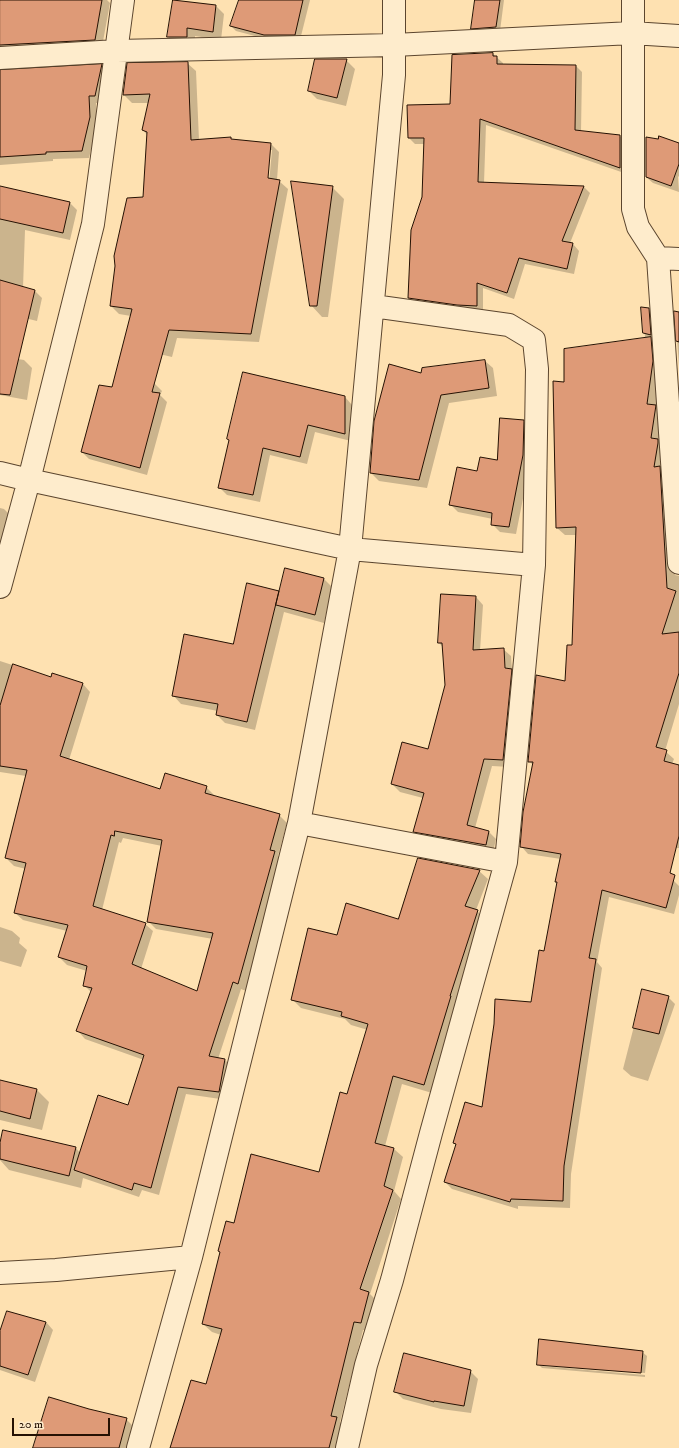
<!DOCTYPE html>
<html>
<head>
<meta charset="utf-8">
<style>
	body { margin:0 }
	#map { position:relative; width:679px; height:1448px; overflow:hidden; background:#fee1b1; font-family:"IM FELL DW Pica",serif }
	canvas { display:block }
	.scale { position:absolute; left:12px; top:1418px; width:98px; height:18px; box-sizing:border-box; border:2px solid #251103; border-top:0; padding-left:5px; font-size:12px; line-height:14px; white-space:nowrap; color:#251103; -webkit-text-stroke:3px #feeccc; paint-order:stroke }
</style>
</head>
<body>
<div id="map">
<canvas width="679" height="1448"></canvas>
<div class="scale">20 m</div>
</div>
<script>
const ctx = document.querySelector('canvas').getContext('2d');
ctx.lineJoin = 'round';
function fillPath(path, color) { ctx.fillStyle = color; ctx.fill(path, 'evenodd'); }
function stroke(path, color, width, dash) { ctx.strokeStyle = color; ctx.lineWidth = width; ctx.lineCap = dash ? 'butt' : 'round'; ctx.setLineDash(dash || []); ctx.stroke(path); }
fillPath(new Path2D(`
	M0 0H107L110 3 102 47 0 55Z
	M174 0 216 6 224 14 221 40 195 36V45H177L168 37Z
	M240 0H310L300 40H270L236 31 231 26Z
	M476 0H504L500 31 477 32 472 28Z
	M493 54 503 63V65L576 66 582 72 581 132 620 136 627 142V174L486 125 484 183 584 187 590 193 570 243 573 244 579 251 574 274 525 264 514 299 483 288V312L416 304 409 298 423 197 424 144H415L409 138 451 105Z
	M346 60 355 69 346 106 317 99 309 91Z
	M187 63 196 71 199 140 230 138 233 141 271 144 279 152 277 180 279 181 288 189 259 342 177 338 172 357 134 348 131 316 119 314 111 306 144 198 147 135 143 130 149 103H132L124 95ZM270 150H272L269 183H267Z
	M101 65 109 73 102 103H96L97 125 89 158 53 159V161L0 165V71Z
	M679 144V176L678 177 679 192 653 183 646 177Z
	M0 187 70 203 77 210 70 240 25 230 23 288 35 291 42 298 37 321 0 312Z
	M332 187 344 199 328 317H322L311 305Z
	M643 308 648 309 656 317 674 572 675 575 679 576V704L665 751 674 759 672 764 679 766V848L655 849V880L674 881 679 886V895L674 914 609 897 597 962 602 968 571 1174 570 1208 518 1206V1209L452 1189 445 1182 456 1145 454 1143 483 1108 532 1003 545 952 557 883 556 882 561 859 528 854 521 846 533 765 529 761 566 682 573 646 577 535H565L557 528 565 383 645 338Z
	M675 312 679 313V366Z
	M0 356 24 360 32 368 27 400 0 395Z
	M485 361 493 368 497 396 449 403 427 488 379 481 371 473 422 374Z
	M154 383 162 391 160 395 167 402 147 475 89 459 82 452 113 388Z
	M345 397 352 405 351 441 315 432 307 464 270 455 260 502 227 495 219 487 230 441Z
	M523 421 531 428 530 463 516 534 500 532 492 524 493 519 458 512 450 504 478 472 498 462Z
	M0 508 4 509 12 517 0 557Z
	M285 569 324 579 332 587 324 623 284 612 255 730 225 723 217 715 218 711 181 704 173 695 233 645 278 592 279 593Z
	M476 597 483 605 480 651 503 649 511 656 512 671 519 678 510 767 492 766 475 828 489 832 496 839 493 852 422 839 414 831 423 798 400 792 392 784 429 750 446 685 443 647 439 643Z
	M0 661 52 678 83 684 90 692 69 760 161 790 206 787 214 795V797L279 815 287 823 278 856 282 860 246 991 241 989 218 1059 225 1060 233 1068 227 1100 186 1094 159 1195 142 1190 139 1197 83 1178 81 1188 9 1170 0 1160V1148L4 1131 76 1148 80 1153 129 1106 144 1060 85 1039 78 1031 92 993 84 985 87 971 67 965 59 957 67 931 23 920 15 913 26 869 14 866 6 858 26 776 0 772ZM123 838 162 846 148 921 156 929 213 939 198 992 141 969 153 931 145 924 102 910 119 842 121 843Z
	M479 871 488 879 476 910 486 920 432 1093 402 1084 385 1146 394 1149 403 1157 394 1191 401 1199 370 1294 377 1301 370 1331 363 1330 340 1422 345 1427 340 1448H171L207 1386 221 1335 212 1332 203 1324 234 1224 320 1173 348 1095 368 1030 351 1025 345 1019 301 1008 292 999 337 936 398 920Z
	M0 927 12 931 20 938 19 943 27 950 21 967 0 961Z
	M643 991 667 996 675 1004 648 1081 631 1076 623 1069Z
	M0 1081 37 1090 49 1102 42 1130 0 1120Z
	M46 1322 53 1330 35 1382 0 1370V1334Z
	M642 1352 647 1356 645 1373 541 1364V1366L645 1375V1377L542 1368 538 1364Z
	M470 1371 478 1379 471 1413 441 1409 403 1399 395 1391Z
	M126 1419 135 1428 130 1448H34Z`), '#0003');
const building = new Path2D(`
	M0 0H102L95 40 0 45Z
	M173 0 216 5 213 32 187 28V37H167Z
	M239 0H303L295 35H264L230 26Z
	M475 0H500L496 27 471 29Z
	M493 53V56H497V64L576 65 575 130 620 135V168L480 119 478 182 584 186 562 241 573 243 567 269 519 258 507 293 477 283V306L457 305 408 298 411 230 422 197 424 138H408L407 105 450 104 452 55Z
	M315 59H347L337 98 308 91Z
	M188 62 191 140 231 137V139L271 143 268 178 280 180 251 334 169 330 152 392 160 393 140 468 81 452 99 385 112 387 132 309 110 306 115 266 114 256 127 198 143 197 147 132 142 130 150 94 123 95 127 63Z
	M102 64 95 96H89L90 117 82 151 46 152V154L0 157V70Z
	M659 136 679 143V164L671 186 646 177V137L658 139Z
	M291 181 333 186 317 306H310Z
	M0 186 70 202 63 233 0 219Z
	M0 280 35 290 10 395 0 394Z
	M641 307 649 308 651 335 643 333Z
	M674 311 679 312V342L676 341Z
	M651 337 653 361 647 404 656 405 651 438 658 439V443L654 467 660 466 667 588 676 591 662 634 679 632V673L656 747 667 750 664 761 679 765V836L670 873 675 875 666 908 602 890 589 958 596 959 564 1166 563 1201 511 1199 510 1202 444 1182 456 1144 453 1143 465 1102 482 1107 494 1024 495 999 531 1002 539 950 544 951 557 882H555L561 854 520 847 523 812 533 762H528L536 675 565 681 567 645H572L576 527 556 528 553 381 564 382V349Z
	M485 360 489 388 441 395 419 480 370 473 374 421 389 364 421 373 422 368Z
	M243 372 345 396V434L308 425 300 457 263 448 253 495 218 488 229 440 227 439Z
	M500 418 524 420 523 455 509 527 491 525 492 513 449 505 457 467 477 471 480 457 497 460Z
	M285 568 324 578 315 615 276 605Z
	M247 583 279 591 247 722 216 715 218 704 172 696 184 634 233 644Z
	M441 594 476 596 473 650 504 648 505 668 512 669 503 760 484 759 467 825 489 831 486 845 413 832 424 793 391 784 402 742 428 749 445 685 442 643H438Z
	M13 664 51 677 52 673 83 683 60 756 160 789 165 773 207 786 205 793 280 814 270 850 275 851 238 984 233 982 209 1056 225 1059 219 1092 178 1087 151 1188 134 1183 132 1190 74 1170 98 1095 128 1105 144 1055 76 1031 92 988 83 986 87 966 58 957 68 925 14 913 26 863 5 858 27 770 0 766V706ZM115 831 162 840 147 922 213 933 197 991 132 964 146 923 93 906 111 835 114 836Z
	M418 858 480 870 465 906 478 910 450 996H451L424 1085 393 1076 375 1143 394 1148 384 1186 393 1190 360 1289 369 1292 361 1323 354 1322 331 1416 337 1417 329 1448H170L191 1380 206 1384 222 1329 202 1324 220 1252 218 1251 226 1221 234 1223 251 1154 319 1172 340 1092 347 1094 368 1024 341 1016 342 1012 291 1000 308 928 337 935 346 903 398 919Z
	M642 989 669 996 659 1034 633 1028Z
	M0 1080 37 1089 30 1119 0 1111Z
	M3 1130 76 1147 69 1176 0 1159V1143Z
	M7 1311 46 1322 28 1375 0 1366V1331Z
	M539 1339 643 1351 641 1373 537 1365Z
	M404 1353 471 1370 464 1406 434 1401V1402L394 1392Z
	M49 1397 89 1409 127 1418 119 1448H33Z`);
fillPath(building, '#de9a77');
stroke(building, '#251103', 1);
const street = new Path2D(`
	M633 0V209L638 227 658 258 679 563
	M0 58 117 51 394 45 632 33 679 36
	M658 258 679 259
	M0 473 29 480 350 549 534 565
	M0 587 29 480 93 224 123 0
	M299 823 506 862
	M0 1273 56 1270 191 1257
	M138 1448 191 1257 299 823 350 549 394 75V0
	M347 1448 366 1365 392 1280 431 1133 506 862 534 565 537 369 534 340 509 325 373 306`);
stroke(street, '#5b452e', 24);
stroke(street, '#feeccc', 22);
</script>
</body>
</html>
